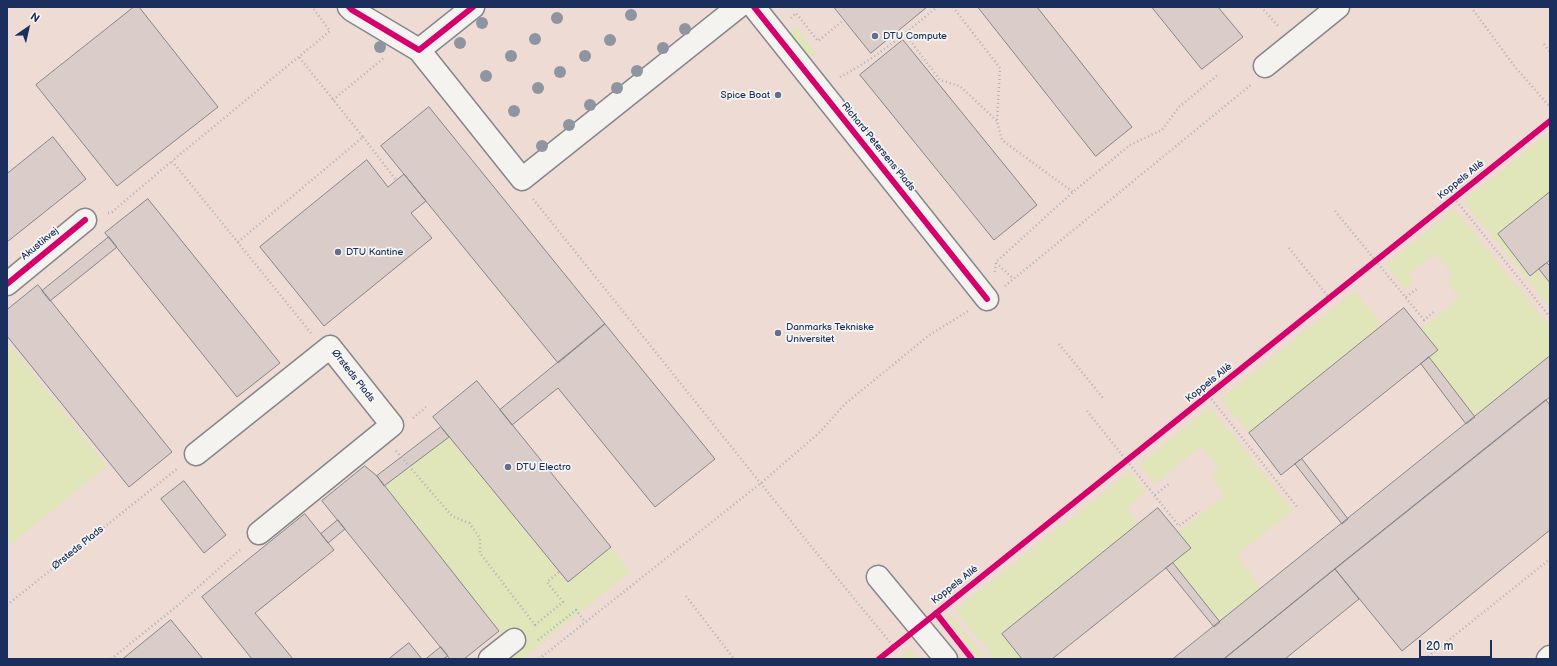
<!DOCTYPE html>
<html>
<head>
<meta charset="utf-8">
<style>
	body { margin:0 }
	#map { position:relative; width:1557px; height:666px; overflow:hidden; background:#efe6e2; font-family:"Balsamiq Sans",sans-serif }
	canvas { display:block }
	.frame { position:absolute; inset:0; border:8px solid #1b2f5e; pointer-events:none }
	.north { position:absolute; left:8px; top:8px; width:40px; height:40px; -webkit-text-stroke:3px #f6f6f2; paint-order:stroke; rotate:34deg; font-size:11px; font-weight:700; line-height:16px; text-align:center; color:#1b2f5e }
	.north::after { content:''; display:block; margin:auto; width:14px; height:18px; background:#1b2f5e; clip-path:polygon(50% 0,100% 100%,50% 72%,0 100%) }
	.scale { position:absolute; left:1419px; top:640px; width:73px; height:18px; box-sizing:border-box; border:2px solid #1b2f5e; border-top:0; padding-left:5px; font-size:12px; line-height:14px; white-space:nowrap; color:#1b2f5e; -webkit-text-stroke:3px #f6f6f2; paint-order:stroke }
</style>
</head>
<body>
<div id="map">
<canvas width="1557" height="666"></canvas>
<div class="frame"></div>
<div class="north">N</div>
<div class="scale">20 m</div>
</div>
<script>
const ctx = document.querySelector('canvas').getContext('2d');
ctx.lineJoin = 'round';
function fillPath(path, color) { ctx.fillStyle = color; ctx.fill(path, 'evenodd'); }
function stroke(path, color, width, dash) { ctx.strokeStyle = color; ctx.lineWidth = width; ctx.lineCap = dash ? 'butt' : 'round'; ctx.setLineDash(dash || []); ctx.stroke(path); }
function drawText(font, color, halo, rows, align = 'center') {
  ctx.font = font + ' "Balsamiq Sans",sans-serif'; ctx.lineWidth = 3.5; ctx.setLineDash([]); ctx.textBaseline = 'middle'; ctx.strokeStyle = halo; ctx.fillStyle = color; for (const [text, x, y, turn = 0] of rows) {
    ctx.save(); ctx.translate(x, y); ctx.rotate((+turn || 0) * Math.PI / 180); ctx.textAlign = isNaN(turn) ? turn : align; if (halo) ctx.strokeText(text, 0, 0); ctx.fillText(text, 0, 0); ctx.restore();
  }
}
fillPath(new Path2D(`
	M7 7H1550V659H7Z`), '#eedbd4');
fillPath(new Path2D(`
	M796 27 816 53 807 60 787 34Z
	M1550 132V192L1498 234 1530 276 1539 269 1550 283V308L1464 201Z
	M1455 209 1550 327V356L1475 417 1429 357 1437 350 1421 329 1460 298 1447 281 1453 276 1435 253 1408 275 1414 283 1405 289 1386 265Z
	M1355 291 1383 326 1249 433 1221 399Z
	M7 341 107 466 7 547Z
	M1210 407 1293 510 1237 555 1261 589 1220 622 1173 563 1178 533 1225 495 1210 477 1219 469 1201 446 1155 484 1139 465Z
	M449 437 568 582 611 547 630 572 522 659H502L504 639 384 486Z
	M1130 472 1145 492 1127 508 1139 524 1002 634 1022 659H995L955 610Z
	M951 615 986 659H979L947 619Z
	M910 649 918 659H898Z`), '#e0e5ba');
const building = new Path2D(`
	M134 7H139L218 107 117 186 36 85Z
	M834 7H927L871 53Z
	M978 7H1037L1132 127 1096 156Z
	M1152 7H1218L1243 37 1202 69Z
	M903 40 1037 205 994 240 860 75Z
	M429 107 605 324 558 363 381 146Z
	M53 137 86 179 7 242V174Z
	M367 160 388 187 404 174 426 201 411 213 432 238 324 326 260 247Z
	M1550 192V260L1530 276 1498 234Z
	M148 199 280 363 237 397 105 233Z
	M109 237 117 247 50 301 42 291Z
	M1547 263 1550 266V283L1539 269Z
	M38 285 172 452 129 487 7 336V310Z
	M1404 308 1438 350 1281 475 1249 433Z
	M605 324 715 459 655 507 558 388 512 425 500 410Z
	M1550 356V397L1335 569 1224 659H1173Z
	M1429 357 1475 417 1466 424 1421 364Z
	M477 381 611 547 568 582 433 417Z
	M1546 400 1550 405V530L1402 651 1335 569Z
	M441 427 449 437 384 486 377 476Z
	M1302 459 1348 519 1342 524 1295 464Z
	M365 466 377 476 499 631 464 659H450L322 501Z
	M184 481 226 535 204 553 161 499Z
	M1158 508 1191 548 1052 659H1022L1002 634Z
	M305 514 334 550 255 613 293 659H252L202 597Z
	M338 520 345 529 328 543 321 534Z
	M1173 563 1220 622 1214 627 1166 568Z
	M1335 569 1359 599 1285 659H1224Z
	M171 620 203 659H123Z
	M409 643 422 659H389Z
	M441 647 448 656 443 659H426Z`);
fillPath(building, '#d9ccc9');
stroke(building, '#86868d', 1);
const minor = new Path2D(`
	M349 7 352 10 419 50 522 179 738 7
	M754 7 987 299
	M419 50 473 7
	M1265 66 1338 7
	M7 284 85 220
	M196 454 330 347 392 425 259 533
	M878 577 946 659
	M490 659 514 640
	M1548 659 1550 657`);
stroke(minor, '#86868d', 25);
stroke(new Path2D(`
	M953 7 1000 68 997 121 1002 140 1073 192
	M1261 7 1278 26
	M1471 7 1515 67 1550 107
	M791 18 796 13 818 41 844 20
	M905 34 940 80 960 86 997 121
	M1544 44 1550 52
	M840 77C876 58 906 33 937 7
	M333 100 385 57
	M363 137 396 180
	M1454 198 1550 317
	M533 199 810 545 894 647
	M1335 211 1424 320 1435 311
	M108 213 112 212 172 161
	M238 242 363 137 299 57
	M1289 248 1330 299
	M996 263 1014 279
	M995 272 996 262 1073 192 1130 145 1162 130 1179 107 1219 74
	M1005 286 1252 84
	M1406 297 1418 288
	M311 333 172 161 330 31 312 7
	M1059 344 1103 398
	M1209 396 1298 508
	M1087 411 1179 526 1199 511
	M413 418 426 407
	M396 451 452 516 469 523 480 538V553L535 625 532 627
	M1155 495 1170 483
	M686 596 734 659
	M7 605 178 468
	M535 625 563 602 547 582 559 572
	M538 640 576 610 585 622
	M111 659 177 606 242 548
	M539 659 761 483 819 433 845 404 928 336 968 311
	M1425 659 1550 559`), '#b1b2b7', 2.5, [1, 3]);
stroke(minor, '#f4f3f0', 22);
stroke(new Path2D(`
	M349 7 352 10 419 50 473 7
	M754 7 987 299
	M7 284 85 220
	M936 613 972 659
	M879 659 1550 121`), '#d6006c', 6);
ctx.fillStyle = '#8f95a0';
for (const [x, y] of [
	[631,15],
	[557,18],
	[482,23],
	[685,29],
	[535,39],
	[610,40],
	[460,43],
	[380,47],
	[663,48],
	[511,56],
	[585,56],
	[637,71],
	[560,72],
	[486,76],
	[538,88],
	[617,88],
	[590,105],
	[514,111],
	[569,125],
	[542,146]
]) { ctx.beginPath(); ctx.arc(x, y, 6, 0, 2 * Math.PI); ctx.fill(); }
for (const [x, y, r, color] of [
	[875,36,4,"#656f8c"],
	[778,95,4,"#656f8c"],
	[338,252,4,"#656f8c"],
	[778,333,4,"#656f8c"],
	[508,467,4,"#656f8c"]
]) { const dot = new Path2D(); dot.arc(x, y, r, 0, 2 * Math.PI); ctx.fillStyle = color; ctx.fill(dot); stroke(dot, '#f6f6f2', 1.5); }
drawText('10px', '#1b2f5e', '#f6f6f2', [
	["DTU Compute",883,36],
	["Spice Boat",770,95,"right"],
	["DTU Kantine",346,252],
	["Danmarks Tekniske",786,327],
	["Universitet",786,339],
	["DTU Electro",516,467]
], 'left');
drawText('10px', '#1b2f5e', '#f6f6f2', [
	["Richard Petersens Plads",878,147,51],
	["Koppels Allé",1461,180,-39],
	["Akustikvej",40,244,-39],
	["Ørsteds Plads",353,376,52],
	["Koppels Allé",1209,383,-39],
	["Ørsteds Plads",78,548,-39],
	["Koppels Allé",955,585,-38]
]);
</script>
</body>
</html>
